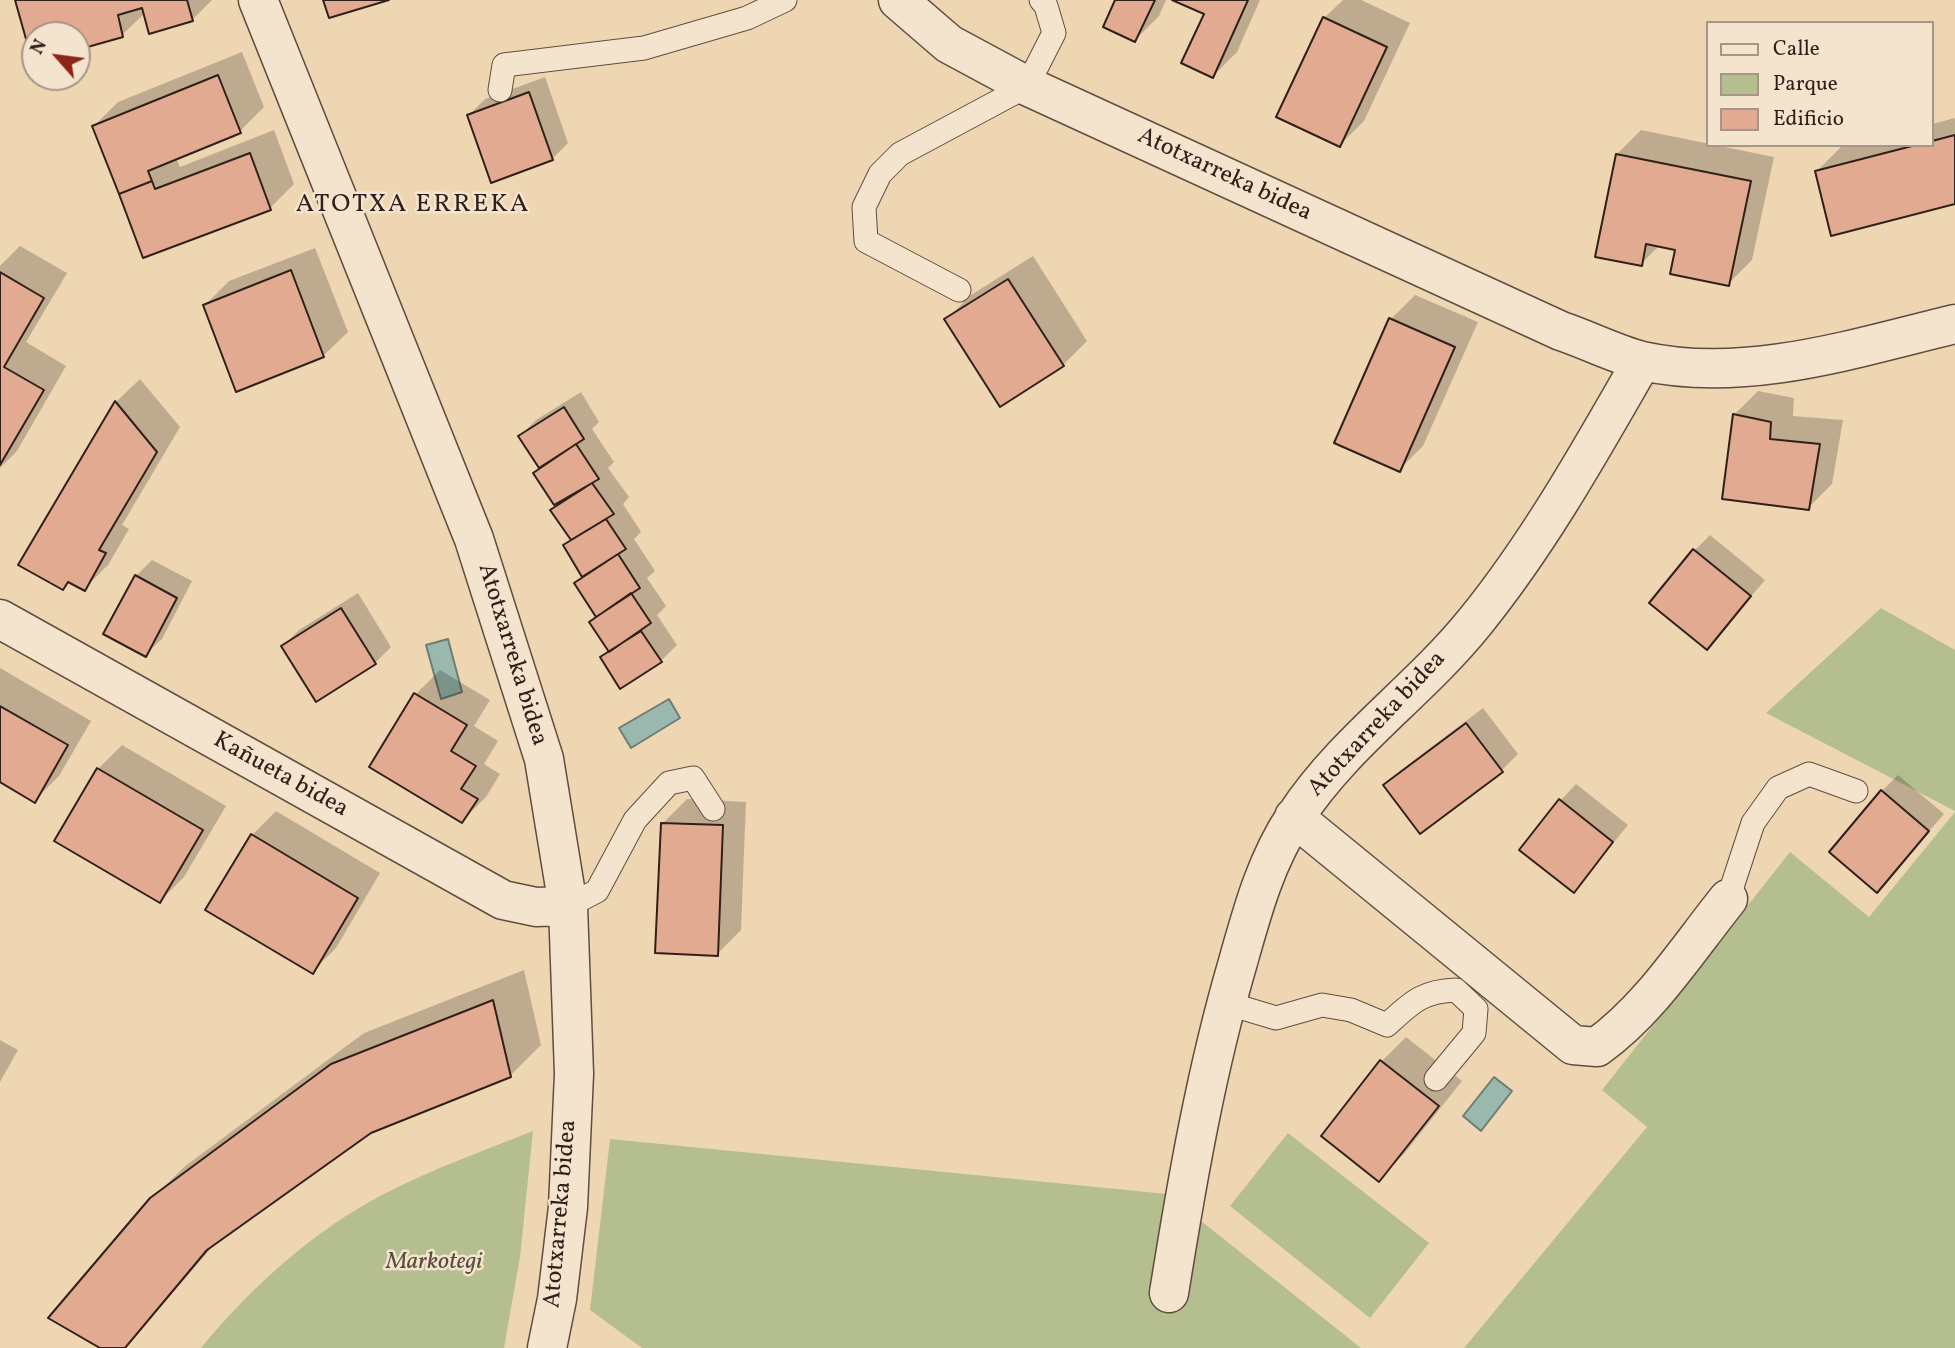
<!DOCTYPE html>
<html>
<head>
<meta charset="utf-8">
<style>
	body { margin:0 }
	#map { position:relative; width:1955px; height:1348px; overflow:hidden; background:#eed6b3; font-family:Vollkorn,serif }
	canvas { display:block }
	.legend { position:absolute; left:1706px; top:21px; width:228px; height:126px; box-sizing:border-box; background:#f4e4ce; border:2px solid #a59686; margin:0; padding:9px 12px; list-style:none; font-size:21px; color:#2f2019 }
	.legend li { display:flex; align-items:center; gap:14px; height:35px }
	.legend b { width:35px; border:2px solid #a59686 }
	.north { position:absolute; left:21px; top:21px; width:70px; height:70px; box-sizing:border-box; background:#f4e4ce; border:2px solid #a59686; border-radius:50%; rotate:298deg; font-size:19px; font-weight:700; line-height:28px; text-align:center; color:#2f2019 }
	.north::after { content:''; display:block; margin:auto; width:24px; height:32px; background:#8f2418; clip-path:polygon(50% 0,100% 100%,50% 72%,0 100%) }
</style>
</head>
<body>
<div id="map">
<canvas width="1955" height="1348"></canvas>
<ul class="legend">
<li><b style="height:9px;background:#f4e4ce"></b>Calle</li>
<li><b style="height:19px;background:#b5be8f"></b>Parque</li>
<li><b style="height:19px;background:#e3aa92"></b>Edificio</li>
</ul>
<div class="north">N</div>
</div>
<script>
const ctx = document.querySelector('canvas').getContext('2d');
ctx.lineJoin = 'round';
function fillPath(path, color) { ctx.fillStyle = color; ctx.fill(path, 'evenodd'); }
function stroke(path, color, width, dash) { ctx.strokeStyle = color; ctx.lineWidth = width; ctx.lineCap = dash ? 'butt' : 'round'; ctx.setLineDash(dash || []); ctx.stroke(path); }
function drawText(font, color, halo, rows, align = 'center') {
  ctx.font = font + ' Vollkorn,serif'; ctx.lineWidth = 5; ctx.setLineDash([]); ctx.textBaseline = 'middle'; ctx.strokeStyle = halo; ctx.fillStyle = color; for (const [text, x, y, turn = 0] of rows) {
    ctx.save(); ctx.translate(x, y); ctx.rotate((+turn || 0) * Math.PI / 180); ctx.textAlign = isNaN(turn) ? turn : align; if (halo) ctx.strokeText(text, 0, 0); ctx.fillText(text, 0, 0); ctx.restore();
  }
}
fillPath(new Path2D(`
	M1881 608 1955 650V811L1766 713Z
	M1955 812V1348H1464L1647 1127 1602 1090 1790 852 1869 917Z
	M533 1131 520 1257 504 1348H201C251 1287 314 1230 384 1194 432 1169 483 1151 533 1131Z
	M1288 1133 1429 1243 1370 1318 1230 1206Z
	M610 1139 1167 1194 1361 1348H642L590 1310Z`), '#b5be8f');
const water = new Path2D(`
	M448 639 462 692 441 699 426 645Z
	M669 699 680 718 631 748 619 728Z
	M1494 1077 1512 1091 1481 1131 1463 1116Z`);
fillPath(water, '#99b9af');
stroke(water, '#6f7c73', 2);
fillPath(new Path2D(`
	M17 0H212L192 20 145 13 122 35 77 48V35H65L63 27ZM117 6 121 22H118Z
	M1117 0H1166L1159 16 1135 40Z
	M1176 0H1260L1237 52 1213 76 1206 14Z
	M1343 0H1361L1410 23 1364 121 1340 145 1324 18Z
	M242 52 264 107 240 131 176 158 180 167 274 130 294 184 270 208 144 256 94 126 118 102Z
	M545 77 568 143 552 159 469 115 485 99Z
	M1955 118V203L1817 171 1841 147 1848 145H1932V124Z
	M1641 130 1774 157 1752 260 1728 284 1677 248 1660 245 1641 264 1617 154Z
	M20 246 67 273 26 342 66 366 17 451 0 468V266Z
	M315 248 348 332 323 356 205 305 229 281Z
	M1033 256 1087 341 1063 365 947 319 971 295Z
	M1415 295 1478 322 1423 446 1399 470 1391 319Z
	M140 379 180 427 122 525 129 529 108 565 84 589 69 581 62 588 20 565 116 402Z
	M1758 391 1794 398 1793 416 1843 420 1832 484 1808 508 1734 415Z
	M581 392 599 422 592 429 614 462 608 468 629 497 623 504 641 532 634 539 655 571 647 578 666 606 657 615 677 645 661 661 602 657 610 650 598 616 576 583 583 576 565 545 572 539 552 510 556 506 535 473 540 468 520 436 536 420Z
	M1710 535 1765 580 1707 648 1694 551Z
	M152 560 192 581 162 639 145 655 136 576Z
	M358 593 391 647 375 663 283 646 299 630Z
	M0 668 91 721 59 776 35 800 0 780Z
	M440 670 490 700 474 726 498 741 484 764 500 774 486 797 462 821 416 694Z
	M1483 708 1518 754 1502 770 1420 832 1385 786 1401 770Z
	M122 745 226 806 184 877 160 901 98 769Z
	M1898 775 1944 814 1877 891 1882 791Z
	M1576 784 1628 825 1574 891 1560 801Z
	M687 799 746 802 741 930 717 954 663 823Z
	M276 811 380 873 336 948 312 972 252 835Z
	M524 970 541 1045 510 1076 370 1132 219 1239 125 1348H103L152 1199 184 1167 364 1033Z
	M1406 1037 1462 1081 1403 1155 1379 1179 1323 1135 1382 1061Z
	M0 1040 18 1050 0 1082Z`), '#0003');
const building = new Path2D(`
	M15 0H187L193 21 149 34 142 8 118 15 123 37 77 50V35H63L62 29 26 39Z
	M323 0H389L329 18Z
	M1115 0H1155L1135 42 1103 27Z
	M1172 0H1248L1213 78 1181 63 1204 14Z
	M1323 17 1387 47 1340 147 1276 117Z
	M218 75 241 133 148 171 152 181 119 194 92 126Z
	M529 92 553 160 491 183 467 115Z
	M1955 135V204L1831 236 1815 171 1916 145H1932V141Z
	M250 153 271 210 143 258 119 194 152 181 155 189Z
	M1616 154 1751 181 1729 286 1670 274 1675 250 1646 244 1642 266 1595 257Z
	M291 270 324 357 236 392 203 305Z
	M0 272 44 298 4 367 44 390 0 465Z
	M1008 279 1064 366 1000 407 944 319Z
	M1389 318 1455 347 1400 472 1334 443Z
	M115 401 157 452 99 550 106 553 85 591 68 582 63 590 18 565Z
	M564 407 584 439 539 468 518 436Z
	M1733 414 1771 422 1770 439 1820 444 1809 510 1722 499Z
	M576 444 599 479 554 505 533 473Z
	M592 483 614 514 571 540 550 510Z
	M606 519 626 549 582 577 563 545Z
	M1693 549 1751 596 1707 650 1649 603Z
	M618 554 640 588 596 617 574 583Z
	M135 575 177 598 146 657 103 634Z
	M631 593 651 623 609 652 589 622Z
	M341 608 376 664 316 702 281 646Z
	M641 631 662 662 620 689 600 657Z
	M414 693 467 725 451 751 476 766 461 789 478 799 462 823 369 767Z
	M0 706 68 745 35 803 0 782Z
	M1466 723 1503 772 1420 834 1383 785Z
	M97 768 203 830 160 903 54 841Z
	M1881 790 1929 831 1877 893 1829 852Z
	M1559 799 1613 842 1574 893 1519 850Z
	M661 823 723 825 718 956 655 953Z
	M251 834 358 898 313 974 205 910Z
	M493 1000 511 1077 371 1133 207 1250 125 1348H100L48 1318 150 1198 331 1064Z
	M1380 1060 1439 1106 1379 1182 1321 1136Z`);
fillPath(building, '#e3aa92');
stroke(building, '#2f2019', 2);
const service = new Path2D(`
	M500 90 504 65 644 48 747 18 785 0
	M959 290 866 241 864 207 880 174 900 154 1027 86 1054 33 1046 6 1041 0
	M1728 899 1753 823 1778 788 1809 774 1856 791
	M568 906 597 891 635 820 669 783 693 778 713 809
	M1226 1003 1276 1018 1322 1005 1351 1010 1387 1025C1411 1003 1422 991 1456 990L1476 1009 1474 1033 1436 1079`);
const minor = new Path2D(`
	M258 0 474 539 544 759 568 906 574 1074 568 1207 557 1299 547 1348
	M898 0 949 44 1027 86 1561 331C1588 340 1615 354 1642 361 1746 384 1855 348 1955 324
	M0 619 503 900 536 907 568 906
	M1294 817 1573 1045 1597 1047C1650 1009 1687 950 1728 899
	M1169 1293C1187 1181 1206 1071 1238 962 1252 912 1266 860 1295 817 1344 742 1418 692 1474 623 1539 543 1591 450 1642 361`);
stroke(service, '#5f4e40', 25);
stroke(minor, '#5f4e40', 41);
stroke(service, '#f4e4ce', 23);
stroke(minor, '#f4e4ce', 38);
drawText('24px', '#2f2019', '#f4e4ce', [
	["Atotxarreka bidea",1224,176,25],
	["Atotxarreka bidea",511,655,73],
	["Atotxarreka bidea",1378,725,-47],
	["Kañueta bidea",280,776,29],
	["Atotxarreka bidea",562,1214,-85]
]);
drawText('italic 24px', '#574f3c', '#f4e4ce', [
	["Markotegi",434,1264]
]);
ctx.letterSpacing = '2px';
drawText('26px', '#2f2019', '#f4e4ce', [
	["ATOTXA ERREKA",413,206]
]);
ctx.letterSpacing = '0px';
</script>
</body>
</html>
